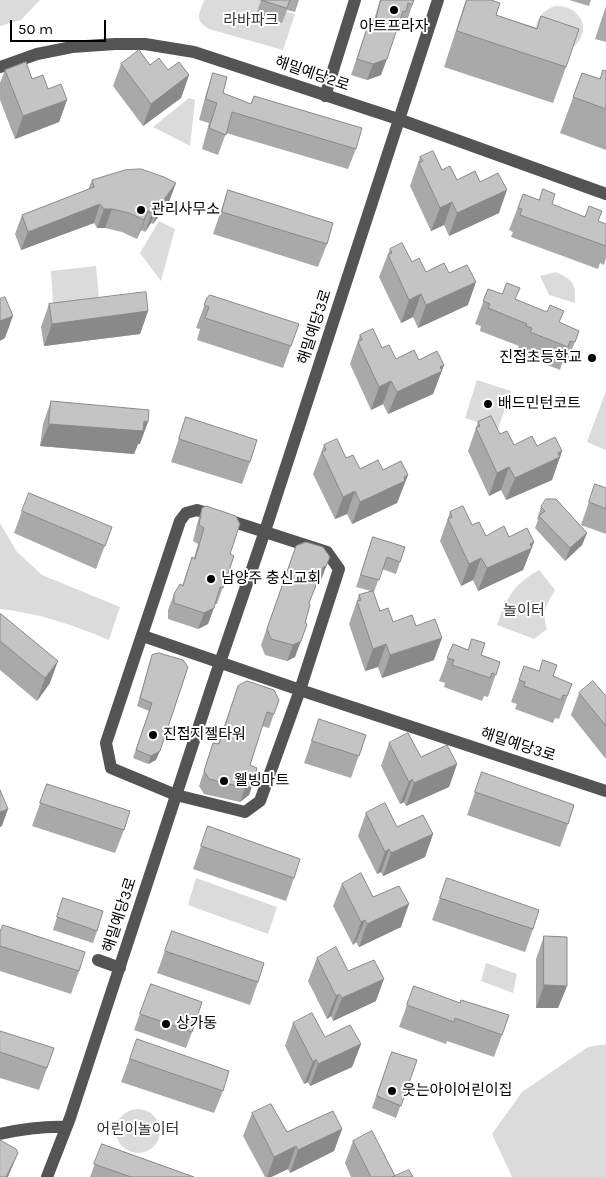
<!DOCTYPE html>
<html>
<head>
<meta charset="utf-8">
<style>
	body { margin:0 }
	#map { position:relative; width:606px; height:1177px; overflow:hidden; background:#fff; font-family:Karla,sans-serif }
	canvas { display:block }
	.scale { position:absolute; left:10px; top:20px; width:96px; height:22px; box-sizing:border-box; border:2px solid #000; border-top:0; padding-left:6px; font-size:15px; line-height:18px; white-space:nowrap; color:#000; -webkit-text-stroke:4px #fff; paint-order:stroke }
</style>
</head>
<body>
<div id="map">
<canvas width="606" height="1177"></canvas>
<div class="scale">50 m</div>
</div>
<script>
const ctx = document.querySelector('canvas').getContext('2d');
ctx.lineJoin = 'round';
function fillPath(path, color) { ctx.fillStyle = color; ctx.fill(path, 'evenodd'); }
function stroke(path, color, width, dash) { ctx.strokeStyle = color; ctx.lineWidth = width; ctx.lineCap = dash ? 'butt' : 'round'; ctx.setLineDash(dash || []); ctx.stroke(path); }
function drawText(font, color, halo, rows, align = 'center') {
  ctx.font = font + ' Karla,"Noto Sans KR",sans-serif'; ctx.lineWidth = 4; ctx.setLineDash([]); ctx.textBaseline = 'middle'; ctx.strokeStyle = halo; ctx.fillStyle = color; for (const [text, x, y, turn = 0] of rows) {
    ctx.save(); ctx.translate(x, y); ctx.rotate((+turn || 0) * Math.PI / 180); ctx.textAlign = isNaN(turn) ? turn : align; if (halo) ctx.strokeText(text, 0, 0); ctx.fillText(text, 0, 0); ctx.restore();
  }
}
fillPath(new Path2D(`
	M0 0H40L21 20 0 26Z
	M204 0H268L267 6 295 14 283 50 209 29C194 20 199 15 204 0Z
	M555 6C585 5 594 37 567 51L536 34C535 20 541 11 555 6Z
	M189 98 195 100 190 146 153 127Z
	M159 221 175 229 161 281 140 253Z
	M96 266 99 299 53 304 51 271Z
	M556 272C573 280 576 284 575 303L549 295 540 276Z
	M477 380 511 391 498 429 465 418Z
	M606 391V450L587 442Z
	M0 523 17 552 42 575 120 607 109 640C74 625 38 613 0 609Z
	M539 570 555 590C546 606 542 611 547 629L534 639 497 625C507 597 513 585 539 570Z
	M196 878 277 907 268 934 188 905Z
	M486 963 517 974 513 993 481 981Z
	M606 1044V1177H512L492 1134 522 1092 588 1047Z
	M116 1131a22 22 0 1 1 44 0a22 22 0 1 1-44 0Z`), '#dbdbdb');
stroke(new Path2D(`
	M0 67 37 54 72 47 115 44H145L194 52 398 119 606 194
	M325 96 355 0
	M197 510 327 552 339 569 300 690 260 801 245 812 176 795 111 768 106 743 180 521 186 513Z
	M143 636 300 690 606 791
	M98 960 120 968
	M0 1134C23 1129 43 1126 66 1127
	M47 1177 70 1118 214 680 265 531 438 0`), '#545454', 12);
fillPath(new Path2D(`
	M261 0H299L295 12 287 10 282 23 256 15Z
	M380 0H414L407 21 403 19 400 28 397 27 381 75 367 80 351 75 370 19 374 20Z
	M466 0 496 15 537 28 541 16 566 67 553 103 444 67Z
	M569 0H591L589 6Z
	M606 6V42L595 39Z
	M121 64 150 65 168 70 189 75 181 98 143 126 113 86Z
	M5 70 32 79 48 89 67 100 59 122 15 139 0 100V83Z
	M606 71V150L560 133 582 73 600 79Z
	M213 73 223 93 251 104 254 96 356 149 348 169 226 133 218 155 202 149 209 123 199 120 206 94Z
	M420 157 442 170 457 180 480 182 499 213 449 236 444 225 431 231 410 186Z
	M92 180 169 202 153 224 151 223 145 232 141 230 137 239 122 232 105 228H97L94 223 21 250 15 234 22 215 88 190Z
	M228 190 327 244 318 267 213 234Z
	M523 194 585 217 606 224V258L604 265 600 263 598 269 511 237 513 232 509 230Z
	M390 249 412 262 426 272 449 273 468 305 418 328 413 317 401 323 379 277Z
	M488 289 516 299 560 323 579 331 566 365 562 363 560 370 522 355 523 350 518 348 519 346 480 331 481 326 475 324Z
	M207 298 291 346 283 368 197 340 200 329 196 328Z
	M49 304 148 311 140 334 44 346 41 327Z
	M360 335 382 348 396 359 419 360 444 365 433 394 388 414 383 404 371 410 350 364Z
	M51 401 140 444H138L134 454 40 446 43 424Z
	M186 417 250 462 242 484 171 462Z
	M478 422 500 434 514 445 537 446 562 451 552 480 506 500 501 490 489 496 468 451Z
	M324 445 346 458 360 469 383 470 408 475 397 503 352 524 347 514 335 519 313 474Z
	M595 484 606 488V534L581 525Z
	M541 507 587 533 582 545 565 561 535 528 538 520 537 519Z
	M202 508 230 554 234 556 217 604H215L208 624 198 629 168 619V610L174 594 182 586 192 557 194 558 198 544 193 541 197 524Z
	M22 511 112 527 96 569 14 533Z
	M450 512 472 525 486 536 509 537 534 542 523 570 478 591 473 580 461 586 440 541Z
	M373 537 405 547 396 574 382 569 374 592H373L380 611 393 622 416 626 434 660 382 678 378 667 365 671 349 624 359 595 371 591 356 587Z
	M296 546 324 573 320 582 317 583 309 603 295 657 287 661 265 655 261 645Z
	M0 616 50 683 37 701 0 670Z
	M453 644 500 662 488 697 484 696 482 701 444 687 445 683 439 681Z
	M152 655 156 760 148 764 133 758 149 711 137 706Z
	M524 666 572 684 559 719 555 718 553 723 515 709 517 704 511 702Z
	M238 686 274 714 269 728 262 726 250 765 254 780 249 795 240 802 204 794 199 786 213 743 218 744Z
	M579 693 606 696V758H605L571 715Z
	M319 719 366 735 351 778 304 763Z
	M389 743 421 757 457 764 449 787 406 806 404 802 400 804 381 766Z
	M482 772 568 824 560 847 467 815Z
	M47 784 124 830 115 853 32 826Z
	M366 813 397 827 433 834 425 857 383 876 381 872 377 874 358 836Z
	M208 826 294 878 286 901 193 869Z
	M447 878 533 929 525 952 432 920Z
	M342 884 373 897 401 927 359 947 356 942 353 945 333 906Z
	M63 898 97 931 93 943 53 930Z
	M172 931 258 982 250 1005 157 973Z
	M0 932 79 971 71 994 0 971Z
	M544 936 567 986 558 1008H536V959Z
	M317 958 348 971 376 1001 333 1021 331 1016 327 1019 308 981Z
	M151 984 192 1032 186 1048 134 1030Z
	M414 986 502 1035 494 1057 447 1041 446 1044 399 1027Z
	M293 1023 325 1037 361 1044 352 1067 310 1086 308 1082 304 1084 285 1046Z
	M0 1031 47 1068 39 1090 0 1078Z
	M137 1039 223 1091 214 1113 121 1082Z
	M392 1052 417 1060 396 1118 372 1108Z
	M252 1113 287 1132 342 1129 334 1151 290 1173 288 1169 271 1177H265L243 1136Z
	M353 1141 395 1176 413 1177H351L345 1163Z
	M102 1144 194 1177H90Z`), '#a9a9a9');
fillPath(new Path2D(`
	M387 59 381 75 367 80 373 64Z
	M189 75 181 98 143 126 151 104Z
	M67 100 59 122 15 139 23 116Z
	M176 183 169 202 153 224 160 205Z
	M507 190 499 213 449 236 457 213Z
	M452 202 444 225 431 231 440 208Z
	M100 204 94 223 21 250 28 232Z
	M158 204 151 223 145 232 152 213Z
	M104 209H112L105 228H97Z
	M148 211 141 230 137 239 144 220Z
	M476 282 468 305 418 328 426 305Z
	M421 294 413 317 401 323 409 300Z
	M148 311 140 334 44 346 52 324Z
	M13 316 5 338 0 341V321Z
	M444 365 433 394 388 414 397 392Z
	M391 381 383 404 371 410 379 387Z
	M148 422 140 444H138L134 454 40 446 49 424Z
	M562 451 552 480 506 500 515 478Z
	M509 467 501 490 489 496 497 473Z
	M408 475 397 503 352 524 360 502Z
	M355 491 347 514 335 519 343 497Z
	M587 533 582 545 565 561 570 548Z
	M534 542 523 570 478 591 487 568Z
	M330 557 320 582 317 583 323 567Z
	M481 558 473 580 461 586 469 564Z
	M214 608 208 624 198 629 204 613Z
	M442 638 434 660 382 678 390 655Z
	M301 641 295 657 287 661 293 645Z
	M386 644 378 667 365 671 373 649Z
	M58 661 50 683 37 701 45 678Z
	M160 751 156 760 148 764 151 756Z
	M457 764 449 787 406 806 414 783Z
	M412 779 404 802 400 804 409 782Z
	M254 780 249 795 240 802 245 788Z
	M8 809 2 826 0 827V812Z
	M433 834 425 857 383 876 391 853Z
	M389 849 381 872 377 874 385 852Z
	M409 904 401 927 359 947 367 924Z
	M365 920 356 942 353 945 361 922Z
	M384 979 376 1001 333 1021 342 998Z
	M544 985 567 986 558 1008H536Z
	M339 994 331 1016 327 1019 336 996Z
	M361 1044 352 1067 310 1086 318 1064Z
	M316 1059 308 1082 304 1084 313 1062Z
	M342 1129 334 1151 290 1173 298 1150Z
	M296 1146 288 1169 271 1177H267L274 1157Z
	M18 1153 8 1177H6Z`), '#898989');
const building = new Path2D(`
	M261 0H290L287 8Z
	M381 0H414L412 5 408 3 406 12 403 11 387 59 373 64 357 59 370 19 375 21Z
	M467 0H491L500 3 496 15 537 29 541 16 579 29 566 67 457 31Z
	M139 50 150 65 159 58 168 70 179 62 189 75 151 104 121 64Z
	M26 62 32 79 43 75 48 89 61 84 67 100 23 116 5 70Z
	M603 70 606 71V109L573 97 582 73 600 79Z
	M213 73 227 77 223 93 251 104 254 96 362 128 356 149 232 112 226 135 209 128 217 103 206 99Z
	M433 151 442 170 450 166 457 180 475 171 480 182 498 173 507 190 457 213 452 202 440 208 419 163 423 161 420 157Z
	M141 169 164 177 176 183 160 205 158 204 152 213 148 211 144 220 129 213 112 209H104L100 204 28 232 22 215 94 187 92 180 125 170Z
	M543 189 555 194 552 204 585 217 589 206 602 211 598 221 606 224V246L520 215 522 209 518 208 523 194 539 200Z
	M228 190 333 223 327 244 222 212Z
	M402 243 412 262 419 258 426 272 444 263 449 273 467 265 476 282 426 305 421 294 409 300 388 255 392 253 390 249Z
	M507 283 520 288 515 299 547 312 550 305 564 311 559 322 579 331 575 342 570 341 568 347 530 332 532 328 526 326 527 324 488 308 490 304 483 301 488 289 502 294Z
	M146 292 148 311 52 324 49 304Z
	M210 295 299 324 291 346 205 318 209 307 204 305 207 298Z
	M5 297 13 316 0 321V299Z
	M373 329 382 348 389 345 396 359 414 350 419 360 437 351 444 365 440 367 442 371 397 392 391 381 379 387 358 342 362 340 360 335Z
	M51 401 149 410 148 422 144 421 143 431 49 424Z
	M491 416 500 434 507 431 514 445 532 436 537 446 555 437 562 451 558 453 560 457 515 478 509 467 497 473 476 428 480 426 478 422Z
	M186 417 257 440 250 462 179 439Z
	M337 439 346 458 353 455 360 469 378 460 383 470 401 461 408 475 404 477 405 481 360 502 355 491 343 497 322 452 326 450 324 445Z
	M595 484 606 488V509L589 502Z
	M29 493 112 527 105 546 22 511Z
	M546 499H556L587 533 570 548 539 516 545 511 541 507Z
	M206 506 236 516 240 524 230 554 234 556 223 588 220 587 214 608 204 613 174 603V594L180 584 183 586 192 557 195 559 204 528 199 525 202 508Z
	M463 506 472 525 479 522 486 536 504 526 509 537 527 528 534 542 530 544 532 548 487 568 481 558 469 564 448 519 452 517 450 512Z
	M373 537 405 547 400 562 387 557 379 580 361 575Z
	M306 542 323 547 330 557 326 566 323 567 309 603 310 605 305 623 307 624 301 641 293 645 271 639 267 629 296 546Z
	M373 591 380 611 388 608 393 622 412 615 416 626 435 619 442 638 390 655 386 644 373 649 357 601 361 600 359 595Z
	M1 614 58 661 45 678 0 641V616Z
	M472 639 485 643 481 655 500 662 496 675 492 673 490 678 452 665 454 660 447 658 453 644 468 650Z
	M159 653 183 660 188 667 160 751 151 756 136 750 152 703 140 698 152 655Z
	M543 660 557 665 553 676 572 684 567 696 563 695 561 700 524 686 525 682 519 680 524 666 539 671Z
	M247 681 274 690 279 700 274 714 267 712 250 765 257 768 254 780 245 788 209 779 204 771 213 743 219 744 238 686Z
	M593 681 606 696V726L579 693Z
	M319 719 366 735 359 756 312 741Z
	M408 733 421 757 447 745 457 764 414 783 412 779 409 782 389 743Z
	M482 772 574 805 568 824 475 792Z
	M47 784 130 811 124 830 40 803Z
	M0 790 8 809 0 812Z
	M385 803 397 827 423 815 433 834 391 853 389 849 385 852 366 813Z
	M208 826 300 859 294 878 201 846Z
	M361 873 373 897 399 886 409 904 367 924 365 920 361 922 342 884Z
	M447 878 539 910 533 929 440 898Z
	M63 898 103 911 97 931 57 917Z
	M3 925 85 952 79 971 0 946V932Z
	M172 931 264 963 258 982 165 951Z
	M544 936 567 937V986L544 985Z
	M336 947 348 971 374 960 384 979 342 998 339 994 336 996 317 958Z
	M151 984 202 1002 192 1032 140 1014Z
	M414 986 460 1003 461 1000 509 1015 502 1035 455 1018 454 1022 407 1005Z
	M312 1013 325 1037 350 1025 361 1044 318 1064 316 1059 313 1062 293 1023Z
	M0 1031 54 1048 47 1068 0 1052Z
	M137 1039 229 1071 223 1091 130 1059Z
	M392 1052 417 1060 401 1106 377 1096Z
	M271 1104 287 1132 333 1111 342 1129 298 1150 296 1146 274 1157 252 1113Z
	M372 1131 395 1176 392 1177H371L353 1141Z
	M0 1140 16 1149 18 1153 6 1177H0Z
	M102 1144 194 1177H131L94 1164Z
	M409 1170 413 1177H392Z`);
fillPath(building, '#c4c4c4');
stroke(building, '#898989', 1);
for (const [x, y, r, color] of [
	[394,10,5,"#000"],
	[141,210,5,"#000"],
	[592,358,5,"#000"],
	[488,404,5,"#000"],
	[211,579,5,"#000"],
	[153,735,5,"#000"],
	[224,781,5,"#000"],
	[166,1024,5,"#000"],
	[392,1091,5,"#000"]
]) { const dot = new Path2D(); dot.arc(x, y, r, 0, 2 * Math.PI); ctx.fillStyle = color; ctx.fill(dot); stroke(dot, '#fff', 2); }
drawText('15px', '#323232', '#fff', [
	["라바파크",251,21],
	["놀이터",524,611],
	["어린이놀이터",138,1130]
]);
drawText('15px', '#000', '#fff', [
	["아트프라자",394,27,"center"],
	["관리사무소",151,210],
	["진접초등학교",582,358,"right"],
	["배드민턴코트",498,404],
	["남양주 충신교회",221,579],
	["진접지젤타워",163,735],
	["웰빙마트",234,781],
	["상가동",176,1024],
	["웃는아이어린이집",402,1091]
], 'left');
drawText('15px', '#000', '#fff', [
	["해밀예당2로",312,74,19],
	["해밀예당3로",315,327,-72],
	["해밀예당3로",518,745,18],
	["해밀예당3로",120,915,-72]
]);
</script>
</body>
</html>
